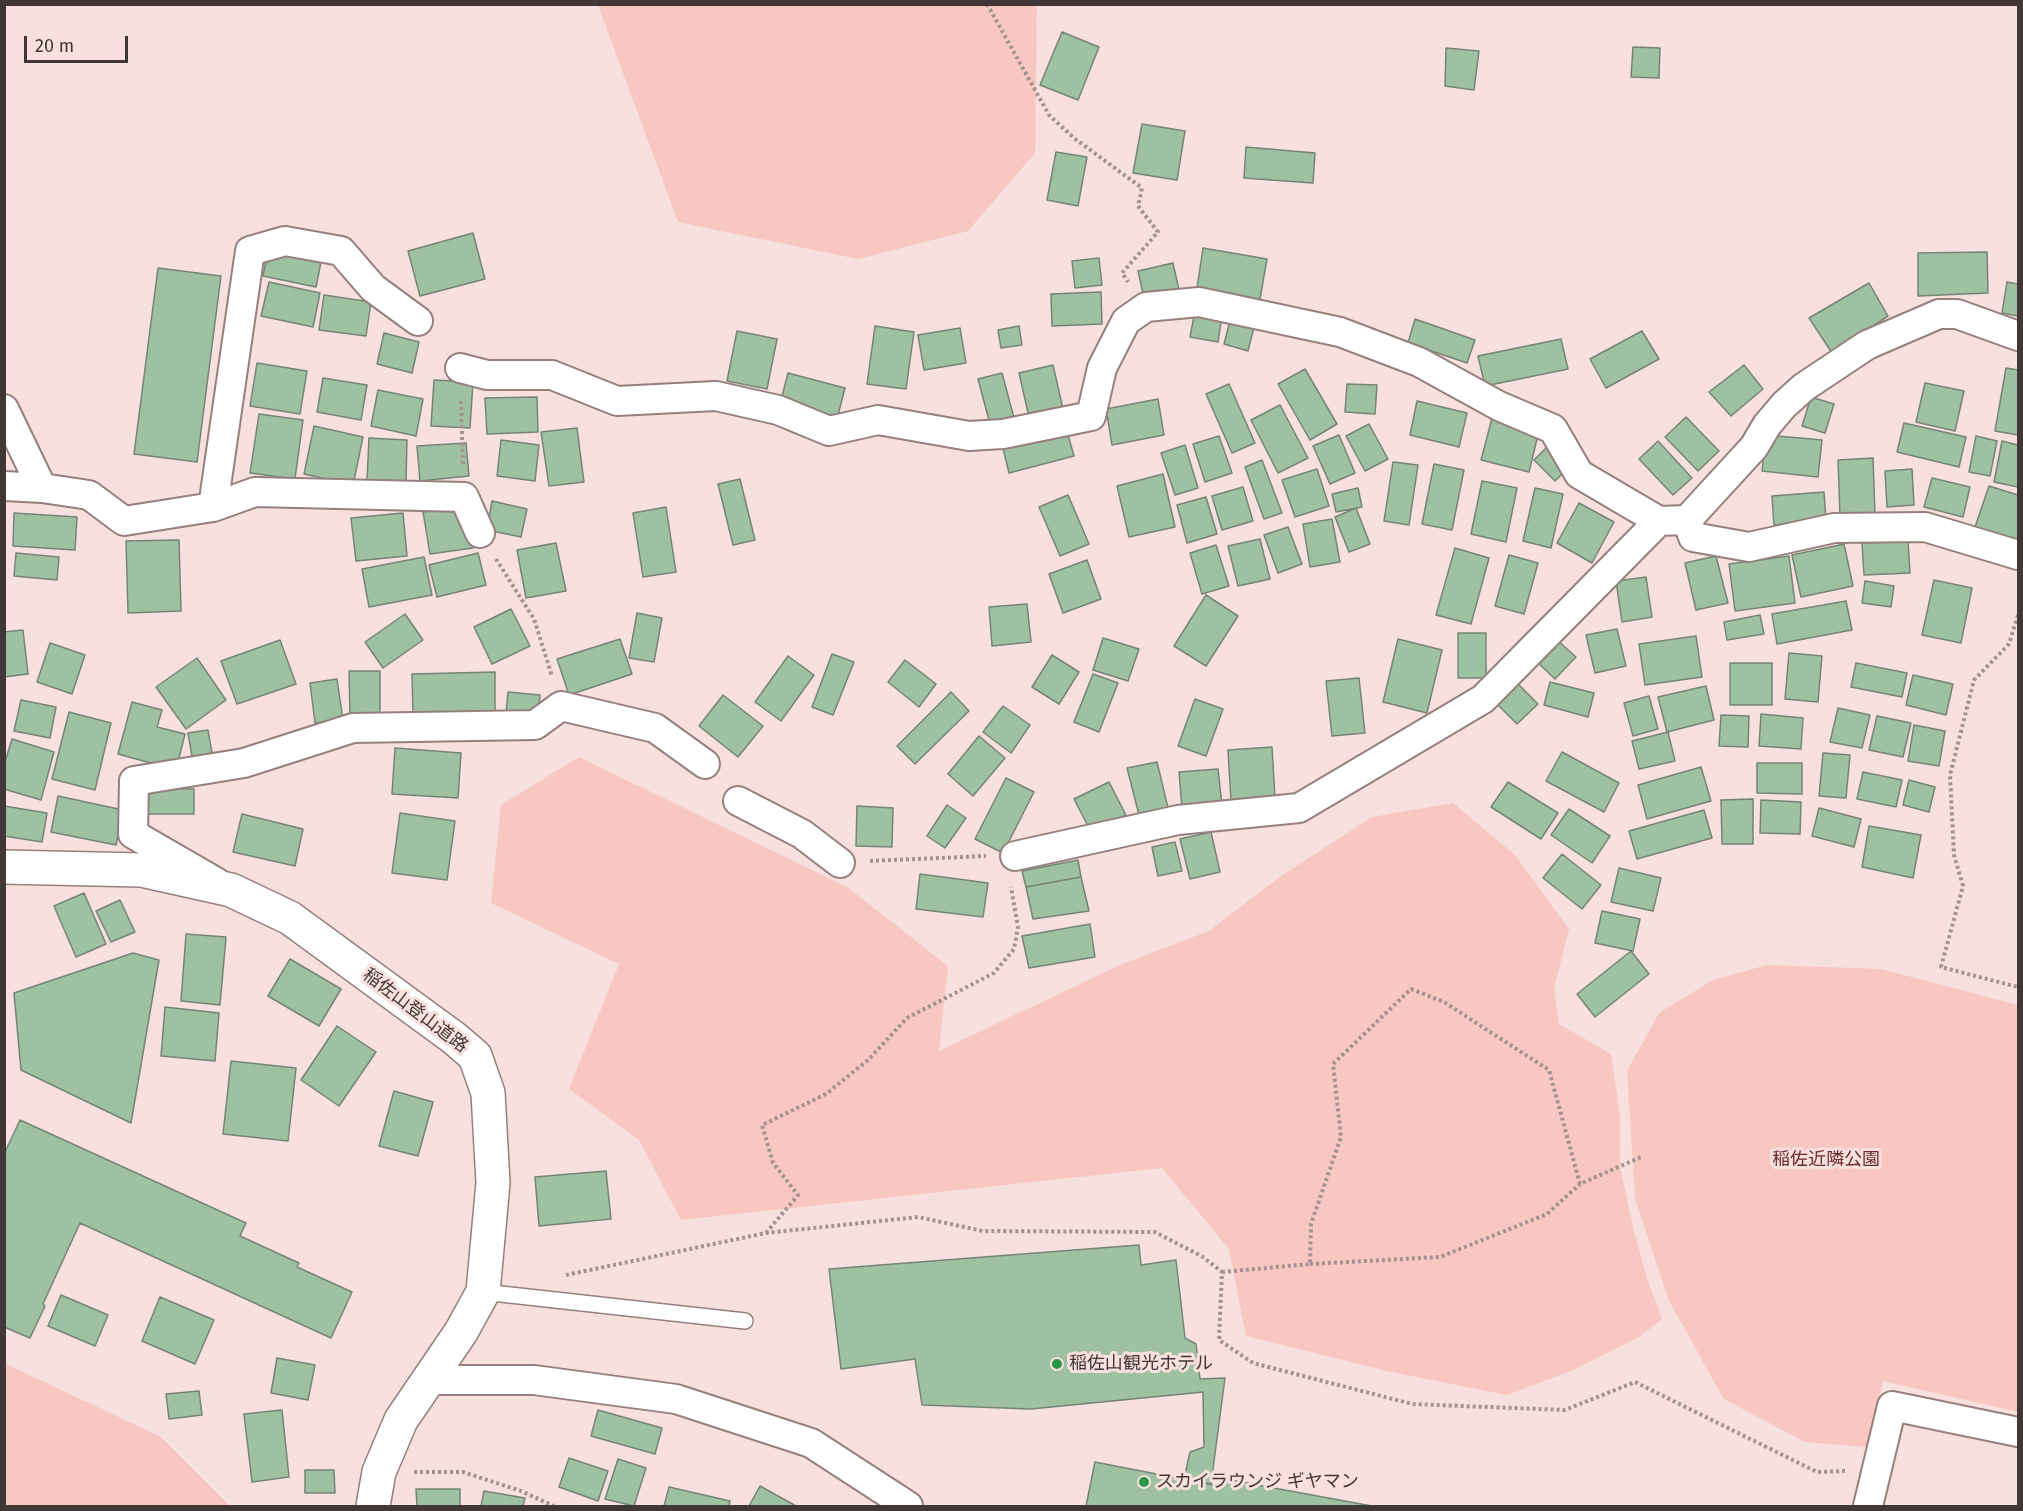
<!DOCTYPE html>
<html>
<head>
<meta charset="utf-8">
<style>
	body { margin:0 }
	#map { position:relative; width:2023px; height:1511px; overflow:hidden; background:#f7e0dd; font-family:"Fira Sans",sans-serif }
	canvas { display:block }
	.frame { position:absolute; inset:0; border:6px solid #403736; pointer-events:none }
	.scale { position:absolute; left:24px; top:36px; width:104px; height:27px; box-sizing:border-box; border:3px solid #403736; border-top:0; padding-left:8px; font-size:18px; line-height:21px; white-space:nowrap; color:#403736; -webkit-text-stroke:4px #f7e0dd; paint-order:stroke }
</style>
</head>
<body>
<div id="map">
<canvas width="2023" height="1511"></canvas>
<div class="frame"></div>
<div class="scale">20 m</div>
</div>
<script>
const ctx = document.querySelector('canvas').getContext('2d');
ctx.lineJoin = 'round';
function fillPath(path, color) { ctx.fillStyle = color; ctx.fill(path, 'evenodd'); }
function stroke(path, color, width, dash) { ctx.strokeStyle = color; ctx.lineWidth = width; ctx.lineCap = dash ? 'butt' : 'round'; ctx.setLineDash(dash || []); ctx.stroke(path); }
function drawText(font, color, halo, rows, align = 'center') {
  ctx.font = font + ' "Fira Sans","Noto Sans JP",sans-serif'; ctx.lineWidth = 6; ctx.setLineDash([]); ctx.textBaseline = 'middle'; ctx.strokeStyle = halo; ctx.fillStyle = color; for (const [text, x, y, turn = 0] of rows) {
    ctx.save(); ctx.translate(x, y); ctx.rotate((+turn || 0) * Math.PI / 180); ctx.textAlign = isNaN(turn) ? turn : align; if (halo) ctx.strokeText(text, 0, 0); ctx.fillText(text, 0, 0); ctx.restore();
  }
}
fillPath(new Path2D(`
	M598 5H1037L1035 153 968 231 858 259 678 222Z
	M579 757 847 887 948 966 939 1051 1120 965 1209 931 1281 876 1372 817 1453 803 1515 855 1569 929 1554 988 1559 1024 1611 1054 1620 1115V1167L1634 1232 1647 1278 1662 1319 1639 1337 1573 1370 1507 1395 1387 1371 1246 1336 1229 1249 1162 1168 681 1220 639 1140 569 1089 619 964 491 903 501 805Z
	M1767 965 1881 969 2018 1005V1412L1883 1381 1867 1447 1805 1442 1724 1399 1669 1301 1635 1198 1627 1071 1659 1013 1713 980Z
	M4 1363 161 1437 229 1505V1506H5Z`), '#f8c7c2');
const building = new Path2D(`
	M1062 32 1099 47 1078 100 1040 85Z
	M1633 47 1660 48 1659 78 1631 77Z
	M1446 48 1479 51 1474 90 1445 86Z
	M1142 124 1185 131 1177 180 1133 173Z
	M1246 147 1315 153 1313 183 1244 178Z
	M1056 152 1087 157 1078 206 1047 200Z
	M473 233 485 279 420 296 408 251Z
	M269 246 322 257 316 287 263 276Z
	M1203 248 1267 259 1260 299 1197 288Z
	M1987 252 1988 293 1918 296V253Z
	M1099 258 1102 285 1075 288 1072 261Z
	M1173 263 1179 290 1144 298 1138 271Z
	M158 268 221 276 197 462 134 454Z
	M269 282 320 293 313 327 261 316Z
	M2007 282 2018 284V316L2002 313Z
	M1869 283 1888 316 1832 353 1809 318Z
	M1101 292 1102 324 1052 326 1051 294Z
	M324 295 371 302 366 336 319 330Z
	M1195 311 1222 316 1218 342 1190 337Z
	M1231 317 1255 323 1248 351 1224 344Z
	M1415 319 1475 340 1467 363 1408 343Z
	M875 326 914 332 906 389 867 384Z
	M1019 326 1022 345 1001 348 998 330Z
	M960 328 966 363 924 370 918 335Z
	M737 331 777 339 767 389 727 381Z
	M1642 331 1659 359 1606 388 1590 359Z
	M384 333 419 342 412 373 377 364Z
	M1561 339 1568 369 1485 386 1478 356Z
	M257 363 307 371 300 414 250 406Z
	M1053 365 1063 409 1029 417 1019 373Z
	M1744 365 1763 389 1731 416 1709 392Z
	M2006 368 2018 370V435L1995 431Z
	M1305 369 1337 424 1310 440 1278 384Z
	M788 373 845 388 837 419 780 404Z
	M1002 373 1014 418 990 424 978 379Z
	M323 378 367 385 361 420 317 412Z
	M434 380 473 382 470 428 431 426Z
	M1925 383 1964 391 1955 431 1916 422Z
	M1229 384 1255 443 1232 453 1206 394Z
	M1347 384 1377 385 1375 414 1345 412Z
	M378 390 423 399 416 436 371 426Z
	M537 397 538 432 487 434 485 398Z
	M1811 397 1834 404 1825 433 1802 426Z
	M1158 399 1164 435 1112 445 1106 409Z
	M1417 401 1467 413 1459 447 1410 435Z
	M1280 405 1308 458 1278 473 1251 420Z
	M259 414 303 420 295 479 250 473Z
	M1686 417 1719 451 1698 471 1665 437Z
	M1492 418 1539 431 1529 472 1481 460Z
	M1904 423 1966 437 1959 467 1897 452Z
	M1369 424 1388 459 1365 471 1346 436Z
	M314 426 363 437 353 485 304 474Z
	M577 428 584 482 549 486 541 432Z
	M1066 428 1074 456 1009 473 1002 444Z
	M1339 435 1355 473 1330 484 1313 446Z
	M1766 435 1822 440 1818 477 1762 471Z
	M1219 436 1232 473 1205 482 1193 444Z
	M1976 436 1997 441 1990 476 1969 472Z
	M369 438 407 440 406 481 367 480Z
	M501 440 539 445 535 481 497 476Z
	M1658 441 1692 478 1673 495 1639 459Z
	M2002 441 2018 445V487L1994 482Z
	M466 443 469 476 420 481 417 446Z
	M1550 444 1571 465 1555 481 1534 460Z
	M1185 445 1198 488 1175 495 1161 453Z
	M1873 458 1875 515 1840 516 1838 460Z
	M1262 460 1282 513 1264 519 1245 467Z
	M1393 462 1418 465 1409 525 1384 521Z
	M1434 464 1464 470 1452 530 1422 524Z
	M1317 469 1329 506 1295 517 1282 480Z
	M1912 469 1914 505 1887 507 1885 471Z
	M1163 474 1175 527 1129 537 1117 486Z
	M1932 478 1970 487 1963 517 1924 507Z
	M740 479 755 540 733 545 718 484Z
	M1482 481 1517 488 1506 542 1471 534Z
	M1989 486 2018 495V544L1974 530Z
	M1243 487 1253 521 1222 530 1212 496Z
	M1358 488 1362 507 1336 512 1332 494Z
	M1535 488 1563 494 1551 548 1523 541Z
	M1824 492 1826 520 1774 525 1772 496Z
	M1068 495 1089 544 1060 556 1039 507Z
	M1206 497 1217 534 1187 543 1177 505Z
	M492 501 527 509 521 537 487 530Z
	M1579 503 1614 522 1592 563 1557 543Z
	M467 506 473 548 430 554 423 512Z
	M666 507 676 572 643 577 633 513Z
	M1356 508 1370 544 1349 552 1335 517Z
	M14 513 77 517 75 550 13 546Z
	M403 513 407 556 356 561 351 518Z
	M1332 519 1340 562 1310 567 1303 524Z
	M1288 527 1302 564 1278 573 1264 535Z
	M1260 539 1270 579 1238 586 1228 546Z
	M179 540 181 611 128 613 126 541Z
	M1908 541 1910 573 1864 575 1862 543Z
	M556 543 566 591 526 598 517 550Z
	M1844 544 1853 586 1801 597 1792 555Z
	M1216 545 1229 586 1202 594 1190 553Z
	M1455 548 1489 558 1471 624 1436 615Z
	M16 553 59 557 57 580 14 576Z
	M478 553 486 585 437 597 429 565Z
	M1509 555 1538 563 1524 614 1495 606Z
	M1716 556 1728 603 1696 610 1685 563Z
	M1789 556 1795 603 1735 611 1729 564Z
	M424 557 432 595 369 607 362 569Z
	M1087 560 1101 599 1063 613 1049 574Z
	M1646 577 1652 617 1622 622 1616 581Z
	M1934 580 1972 588 1961 643 1922 635Z
	M1865 581 1894 586 1891 607 1862 603Z
	M1206 595 1238 616 1206 666 1174 646Z
	M1846 601 1852 630 1777 644 1772 614Z
	M1027 604 1031 642 992 646 989 607Z
	M511 609 530 646 492 664 474 627Z
	M637 613 662 618 654 662 629 658Z
	M405 614 423 640 383 668 365 642Z
	M1760 615 1764 634 1727 640 1724 622Z
	M1617 629 1626 666 1595 673 1586 635Z
	M23 630 28 674 4 677V632Z
	M1458 633H1486V678H1458Z
	M1696 636 1702 677 1645 685 1639 644Z
	M1103 638 1139 649 1128 681 1093 670Z
	M620 639 632 674 569 695 557 659Z
	M1398 639 1442 650 1427 713 1383 702Z
	M1556 639 1576 657 1555 679 1536 661Z
	M280 640 296 684 237 704 221 661Z
	M50 643 85 655 72 694 37 682Z
	M1789 653 1822 656 1818 702 1785 699Z
	M832 654 854 662 833 715 812 707Z
	M1052 655 1079 672 1059 704 1032 687Z
	M788 656 814 675 781 721 755 702Z
	M197 658 226 700 186 729 156 687Z
	M905 660 936 684 919 707 888 682Z
	M1730 663H1772V705H1730Z
	M1856 663 1907 673 1902 697 1851 687Z
	M349 671H380V715H350Z
	M495 672V711L413 714 412 674Z
	M1093 674 1118 683 1099 732 1074 722Z
	M1913 675 1953 684 1946 715 1906 705Z
	M1359 678 1365 733 1332 736 1326 681Z
	M337 679 343 720 315 723 310 683Z
	M1550 682 1594 693 1588 717 1544 705Z
	M1517 683 1538 704 1517 724 1496 703Z
	M1706 686 1714 720 1667 732 1658 697Z
	M508 692 540 695 538 717 506 713Z
	M951 692 969 711 915 764 897 746Z
	M723 695 763 726 738 757 699 726Z
	M1649 696 1658 729 1633 736 1624 703Z
	M1195 699 1223 709 1206 756 1178 746Z
	M21 700 56 707 50 738 14 731Z
	M132 702 162 710 157 727 185 734 176 770 118 754Z
	M1003 706 1030 725 1011 753 983 732Z
	M1838 708 1870 715 1862 748 1830 742Z
	M69 712 111 723 95 790 52 779Z
	M1761 714 1803 718 1801 749 1759 746Z
	M1721 715 1749 716 1748 747 1719 746Z
	M1877 716 1911 723 1903 757 1869 750Z
	M1914 725 1945 731 1939 766 1908 761Z
	M208 730 213 759 193 762 188 733Z
	M1668 732 1675 761 1639 769 1632 741Z
	M979 736 1005 758 973 796 948 774Z
	M12 739 54 752 41 800 4 789V765Z
	M1272 747 1275 798 1231 801 1228 750Z
	M395 748 461 753 458 798 392 794Z
	M1562 752 1619 783 1604 812 1546 781Z
	M1823 753 1850 755 1846 798 1819 796Z
	M1157 762 1169 812 1140 819 1127 768Z
	M1757 763H1802V794L1757 793Z
	M1701 767 1711 801 1647 819 1638 785Z
	M1218 769 1222 805 1182 809 1179 772Z
	M1863 772 1902 780 1896 807 1857 799Z
	M1006 778 1034 792 1003 853 975 839Z
	M1909 780 1935 787 1929 812 1903 805Z
	M1109 782 1126 815 1091 832 1074 799Z
	M1508 782 1558 813 1541 839 1491 807Z
	M142 788 194 789V814H141Z
	M58 796 123 810 116 845 51 832Z
	M1753 799V844H1722L1721 800Z
	M1761 800 1801 802 1800 834 1760 833Z
	M947 805 966 818 945 848 927 836Z
	M4 806 47 813 42 842 4 836Z
	M857 806 893 808 892 847 856 846Z
	M1819 808 1861 819 1854 847 1812 836Z
	M1569 809 1610 836 1592 863 1551 835Z
	M1704 810 1712 838 1637 859 1629 831Z
	M400 813 455 821 447 880 392 873Z
	M242 814 303 829 295 866 233 852Z
	M1869 826 1921 835 1913 878 1862 867Z
	M1211 832 1220 872 1190 879 1180 839Z
	M1175 842 1182 871 1158 876 1152 847Z
	M1562 854 1601 885 1582 909 1543 878Z
	M1078 860 1081 877 1026 887 1022 871Z
	M1619 868 1661 878 1653 911 1611 902Z
	M920 874 988 883 983 917 916 909Z
	M1081 877 1089 911 1033 919 1026 887Z
	M84 893 106 944 76 957 54 906Z
	M120 900 135 932 111 942 96 911Z
	M1602 911 1640 919 1633 951 1595 943Z
	M1090 924 1095 957 1029 968 1022 936Z
	M186 934 226 937 220 1005 181 1001Z
	M1631 951 1649 974 1595 1017 1577 994Z
	M133 953 159 960 131 1123 21 1070 14 993Z
	M290 959 341 989 319 1026 268 996Z
	M165 1007 219 1013 215 1061 161 1056Z
	M337 1026 376 1052 339 1106 301 1080Z
	M231 1061 296 1068 288 1141 223 1134Z
	M394 1091 433 1102 418 1156 379 1146Z
	M20 1120 246 1223 240 1236 299 1263 297 1267 352 1292 331 1338 80 1223 43 1304 45 1306 30 1338 4 1327V1154Z
	M606 1171 611 1219 539 1226 535 1177Z
	M1139 1245 1141 1265 1176 1260 1185 1338 1196 1344 1200 1379 1225 1378 1211 1484 1184 1479 1190 1452 1204 1447 1203 1392 1031 1409 922 1405 915 1359 841 1369 829 1269Z
	M61 1295 108 1315 95 1346 48 1326Z
	M160 1297 214 1320 195 1364 142 1341Z
	M277 1358 315 1365 308 1400 271 1393Z
	M199 1391 202 1415 169 1419 166 1394Z
	M282 1410 289 1477 252 1482 244 1414Z
	M598 1410 662 1428 655 1454 591 1436Z
	M569 1458 608 1471 598 1501 559 1487Z
	M618 1459 646 1468 634 1506 605 1499Z
	M1095 1462 1223 1487 1225 1479 1372 1506H1086Z
	M305 1470H334L335 1493H305Z
	M760 1486 796 1506H749Z
	M669 1487 730 1501 729 1506H664Z
	M416 1489H460V1506H417Z
	M484 1491 525 1498 523 1506H481Z`);
fillPath(building, '#9ec1a3');
stroke(building, '#758477', 1.5);
const lane = new Path2D(`
	M483 1292 745 1321`);
const street = new Path2D(`
	M460 368 487 375H552L617 401 716 396 778 410 829 431 878 420 969 436 1003 434 1091 416 1102 368 1126 321 1146 307 1199 302 1340 332 1419 362 1499 406 1553 429 1579 474 1659 521 1687 520 1754 447 1767 425 1784 405 1804 387 1867 345 1939 314H1957L2018 336
	M4 409 42 488 89 495 124 521 213 507 255 492 464 497 480 533
	M4 486 42 488
	M213 507 250 251 285 241 341 251 373 288 418 321
	M1687 520 1693 537 1749 547 1834 528 1925 527 2018 555
	M738 801 802 834 840 863
	M1015 856 1178 820 1299 808 1483 699 1659 521
	M216 882 133 834 134 781 244 763 353 728 535 725 561 706 655 728 705 764
	M427 1380H534L676 1399 811 1443 908 1506
	M1868 1506 1892 1406 2018 1432`);
const secondary = new Path2D(`
	M4 867 141 870 231 890 290 918 454 1038 475 1056 488 1093 493 1183 483 1292 461 1332 401 1420 379 1472 373 1506`);
stroke(lane, '#95807e', 18);
stroke(street, '#95807e', 32);
stroke(secondary, '#95807e', 36);
stroke(new Path2D(`
	M987 4 1049 115 1074 138 1142 188 1138 206 1158 232 1122 273 1128 282
	M461 401 463 466
	M496 559 534 619 552 676
	M2018 615 2009 644 1974 680 1950 775 1954 855 1963 886 1941 967 2018 987
	M870 861 986 856
	M766 1233 798 1195 773 1163 762 1125 826 1094 868 1060 907 1018 994 973 1014 949 1018 927 1011 887
	M1310 1264 1440 1257 1547 1214 1580 1184
	M1222 1272 1310 1264 1311 1224 1341 1137 1333 1064 1411 989 1444 1002 1549 1070 1580 1184 1641 1157
	M566 1275 766 1233 918 1217 983 1231 1155 1232 1203 1257 1222 1272 1219 1340 1253 1363 1412 1404 1565 1410 1635 1382 1817 1472 1845 1471
	M414 1472H463L521 1491 554 1506`), '#a39290', 4, [3, 3]);
stroke(lane, '#fff', 15);
stroke(street, '#fff', 28);
stroke(secondary, '#fff', 33);
for (const [x, y, r, color] of [
	[1057,1364,6,"#2d954b"],
	[1144,1482,6,"#2d954b"]
]) { const dot = new Path2D(); dot.arc(x, y, r, 0, 2 * Math.PI); ctx.fillStyle = color; ctx.fill(dot); stroke(dot, '#f7e0dd', 2); }
drawText('18px', '#403736', '#f7e0dd', [
	["稲佐山登山道路",415,1011,37]
]);
drawText('18px', '#682d29', '#f7e0dd', [
	["稲佐近隣公園",1826,1160]
]);
drawText('18px', '#403736', '#f7e0dd', [
	["稲佐山観光ホテル",1069,1364],
	["スカイラウンジ ギヤマン",1156,1482]
], 'left');
</script>
</body>
</html>
